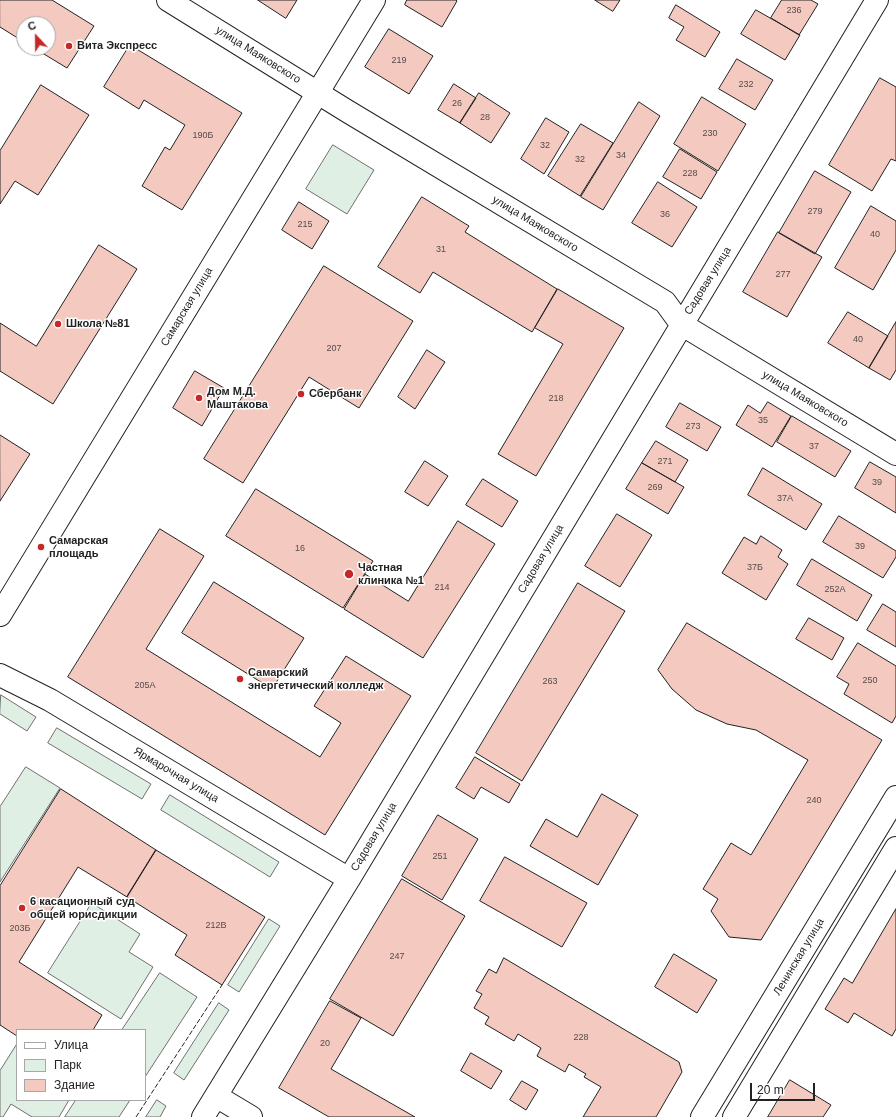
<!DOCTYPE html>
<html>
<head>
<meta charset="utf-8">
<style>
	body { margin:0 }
	#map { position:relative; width:896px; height:1117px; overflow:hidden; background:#fff; font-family:Arial,sans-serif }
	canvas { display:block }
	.legend { position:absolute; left:16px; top:1029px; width:130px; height:72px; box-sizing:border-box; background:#fff; border:1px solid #a7a7a7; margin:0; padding:5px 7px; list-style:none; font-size:12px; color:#222 }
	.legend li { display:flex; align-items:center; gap:8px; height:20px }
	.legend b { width:20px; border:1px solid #a7a7a7 }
	.north { position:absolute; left:16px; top:16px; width:40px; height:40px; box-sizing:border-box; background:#fff; border:1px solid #a7a7a7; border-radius:50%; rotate:338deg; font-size:11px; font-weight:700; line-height:16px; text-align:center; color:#222 }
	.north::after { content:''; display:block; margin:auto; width:14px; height:18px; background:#c62828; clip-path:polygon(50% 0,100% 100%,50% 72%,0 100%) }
	.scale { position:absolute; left:750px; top:1083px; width:65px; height:18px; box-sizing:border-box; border:2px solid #222; border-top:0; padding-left:5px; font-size:12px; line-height:14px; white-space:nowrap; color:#222; -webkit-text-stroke:3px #fff; paint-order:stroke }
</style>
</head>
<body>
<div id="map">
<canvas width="896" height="1117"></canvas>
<ul class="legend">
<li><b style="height:5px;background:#fff"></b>Улица</li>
<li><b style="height:11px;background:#e0efe3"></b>Парк</li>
<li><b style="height:11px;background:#f3c9c0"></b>Здание</li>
</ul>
<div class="north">С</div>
<div class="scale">20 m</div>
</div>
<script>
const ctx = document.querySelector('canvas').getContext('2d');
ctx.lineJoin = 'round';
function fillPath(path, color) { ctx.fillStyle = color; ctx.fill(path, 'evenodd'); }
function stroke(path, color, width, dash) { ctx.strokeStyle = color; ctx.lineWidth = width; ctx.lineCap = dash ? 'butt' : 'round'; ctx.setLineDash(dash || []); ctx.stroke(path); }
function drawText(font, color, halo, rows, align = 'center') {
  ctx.font = font + ' Arial,sans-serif'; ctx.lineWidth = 3; ctx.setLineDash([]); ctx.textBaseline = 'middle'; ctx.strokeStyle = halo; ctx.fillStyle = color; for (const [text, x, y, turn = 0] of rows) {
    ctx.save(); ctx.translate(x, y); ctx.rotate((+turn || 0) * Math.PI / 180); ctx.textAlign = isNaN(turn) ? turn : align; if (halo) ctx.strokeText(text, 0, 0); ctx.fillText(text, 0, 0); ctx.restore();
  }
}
const green = new Path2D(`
	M333 145 374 170 347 214 306 189Z
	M1 695 36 717 27 731 0 714Z
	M57 728 151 784 142 799 48 743Z
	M26 767 60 788 0 882V807Z
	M170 795 279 862 270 877 161 810Z
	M92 903 140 934 129 952 153 967 121 1019 48 973Z
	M269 919 280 926 239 992 228 985Z
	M160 973 197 997 145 1077V1030H122Z
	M219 1003 229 1010 184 1080 174 1073Z
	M17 1044V1100H69L59 1117H32L11 1104 3 1117H0V1071Z
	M76 1100H130L119 1117H65Z
	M157 1100 166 1106 160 1117H146Z`);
fillPath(green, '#e0efe3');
stroke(green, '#6f6f6f', 1);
const building = new Path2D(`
	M0 0H52L94 26 67 68 34 48H48V24H24V42L0 27Z
	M258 0H297L286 18Z
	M407 0H456L457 1 442 27 405 5Z
	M595 0H620L613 11Z
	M782 0H811L818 4 799 35 771 18Z
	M676 5 720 32 705 57 676 40 684 27 669 18Z
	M756 10 800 35 785 60 741 34Z
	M389 29 433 56 409 94 365 67Z
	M130 45 242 113 182 210 142 186 165 147 170 150 185 125 144 100 139 109 104 87Z
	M737 59 773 80 755 110 719 89Z
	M880 78 896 87V161L891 159 872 191 829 165Z
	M454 84 476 98 460 123 438 110Z
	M41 85 89 115 38 195 15 181 0 204V151Z
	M479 93 510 113 491 143 460 123Z
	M702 97 746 124 718 171 674 144Z
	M639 102 660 116 603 210 581 197Z
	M546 118 569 132 544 174 521 159Z
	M581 124 613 143 580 196 548 176Z
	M680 149 717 172 701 199 663 177Z
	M815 171 851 192 815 254 779 233Z
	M658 182 697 207 672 247 632 223Z
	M422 197 469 226 465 232 557 289 532 332 433 272 420 293 378 267Z
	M299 202 329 221 312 249 282 230Z
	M871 206 896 221V250L873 290 835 268Z
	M778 232 822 257 787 317 743 292Z
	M99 245 137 269 53 404 0 371V323L36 346Z
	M324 266 413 321 359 408 309 377 243 483 204 459Z
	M558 289 624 328 536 476 498 454 563 344 535 328Z
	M848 312 888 336 869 368 828 343Z
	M896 322V370L890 380 869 368Z
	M427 350 445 362 415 409 398 397Z
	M195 371 224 388 202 426 173 408Z
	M768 402 791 416 772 447 736 425 748 405 760 413Z
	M680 403 721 427 707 451 666 427Z
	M792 416 851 451 835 477 777 442Z
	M0 435 30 454 0 501Z
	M656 441 688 460 675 482 642 463Z
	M425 461 448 476 428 506 405 492Z
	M870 462 896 477V513L855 488Z
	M642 463 684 487 668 514 626 489Z
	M763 468 822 504 806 530 748 495Z
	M483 479 518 501 502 527 466 505Z
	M256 489 373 561 343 608 226 536Z
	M617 514 652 535 620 587 585 566Z
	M839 516 896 551V557L883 578 823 542Z
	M458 521 495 544 423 658 344 609 365 574 408 601Z
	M160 529 204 556 146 649 320 757 341 723 314 706 346 656 411 696 325 835 68 677Z
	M761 536 782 550 778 557 788 564 766 600 722 573 744 537 756 544Z
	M812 559 872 595 857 621 797 585Z
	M214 582 304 638 272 689 182 633Z
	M578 583 625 611 522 781 476 753Z
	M883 604 896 612V647L867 630Z
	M809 618 844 638 832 660 796 639Z
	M687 623 882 740 761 940 729 937 711 911 718 899 703 889 731 843 751 855 808 760 756 730 727 724 696 710 672 689 658 670Z
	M858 643 896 666V716L892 723 844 694 849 684 837 677Z
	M475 757 520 784 509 803 481 787 474 799 456 788Z
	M61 789 156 850 127 897 78 867 19 962 102 1015 93 1030H17V1036L0 1025V886Z
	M602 794 638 815 598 885 530 846 546 819 577 837Z
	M438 815 478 839 442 900 402 876Z
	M156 850 265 917 222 985 175 955 187 935 127 897Z
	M505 857 587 903 562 947 480 901Z
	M402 879 465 916 393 1036 330 999Z
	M896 909V1029L892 1036 854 1013 848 1023 825 1009 844 978 852 983Z
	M674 954 717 980 697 1013 655 987Z
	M504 958 679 1062 682 1072 656 1117H583L601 1087 584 1077 586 1074 569 1064 565 1072 537 1056 541 1048 518 1034 514 1041 485 1024 489 1017 474 1008 482 994 476 991 489 969 496 973Z
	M330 1001 361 1018 331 1069 415 1117H329L279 1088Z
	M471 1053 502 1071 491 1089 461 1071Z
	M790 1080 831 1105 823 1117H768Z
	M522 1081 538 1090 526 1110 510 1100Z`);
fillPath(building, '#f3c9c0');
stroke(building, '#222', 1);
const minor = new Path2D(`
	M168 0 347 111 665 302 681 324 896 454
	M0 675 50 700 349 879
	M216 1096 251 1117
	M203 1117 349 879 877 0
	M702 1117 896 797
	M734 1117 896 848`);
const major = new Path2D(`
	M0 615 374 0`);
stroke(minor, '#222', 24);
stroke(major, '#222', 24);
stroke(minor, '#fff', 22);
stroke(major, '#fff', 22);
stroke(new Path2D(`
	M136 1117 222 985`), '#222', 1, [5, 2]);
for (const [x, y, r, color] of [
	[69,46,4,"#c62828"],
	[58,324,4,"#c62828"],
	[301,394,4,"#c62828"],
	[199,398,4,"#c62828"],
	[41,547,4,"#c62828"],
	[349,574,5,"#c62828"],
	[240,679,4,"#c62828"],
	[22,908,4,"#c62828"]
]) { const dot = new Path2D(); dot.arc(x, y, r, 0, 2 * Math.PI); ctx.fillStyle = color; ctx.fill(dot); stroke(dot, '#fff', 1.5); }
drawText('9px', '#564c4a', null, [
	["236",794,11],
	["219",399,61],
	["232",746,85],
	["26",457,104],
	["28",485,118],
	["230",710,134],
	["190Б",203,136],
	["32",545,146],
	["34",621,156],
	["32",580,160],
	["228",690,174],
	["279",815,212],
	["36",665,215],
	["215",305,225],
	["40",875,235],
	["31",441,250],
	["277",783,275],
	["40",858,340],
	["207",334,349],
	["218",556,399],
	["35",763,421],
	["273",693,427],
	["37",814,447],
	["271",665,462],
	["39",877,483],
	["269",655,488],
	["37А",785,499],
	["39",860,547],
	["16",300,549],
	["37Б",755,568],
	["214",442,588],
	["252А",835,590],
	["250",870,681],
	["263",550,682],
	["205А",145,686],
	["240",814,801],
	["251",440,857],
	["212В",216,926],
	["203Б",20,929],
	["247",397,957],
	["228",581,1038],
	["20",325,1044]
]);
drawText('bold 11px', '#222', '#fff', [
	["Вита Экспресс",77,46],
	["Школа №81",66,324],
	["Дом М.Д.",207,392],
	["Маштакова",207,405],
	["Сбербанк",309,394],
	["Самарская",49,541],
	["площадь",49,554],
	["Частная",358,568],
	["клиника №1",358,581],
	["Самарский",248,673],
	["энергетический колледж",248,686],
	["6 касационный суд",30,902],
	["общей юрисдикции",30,915]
], 'left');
drawText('11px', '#222', '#fff', [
	["улица Маяковского",258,55,32],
	["улица Маяковского",535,224,31],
	["Садовая улица",708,281,-58],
	["Самарская улица",187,307,-59],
	["улица Маяковского",805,399,31],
	["Садовая улица",541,559,-59],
	["Ярмарочная улица",176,775,31],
	["Садовая улица",374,837,-59],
	["Ленинская улица",799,957,-59]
]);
</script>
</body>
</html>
